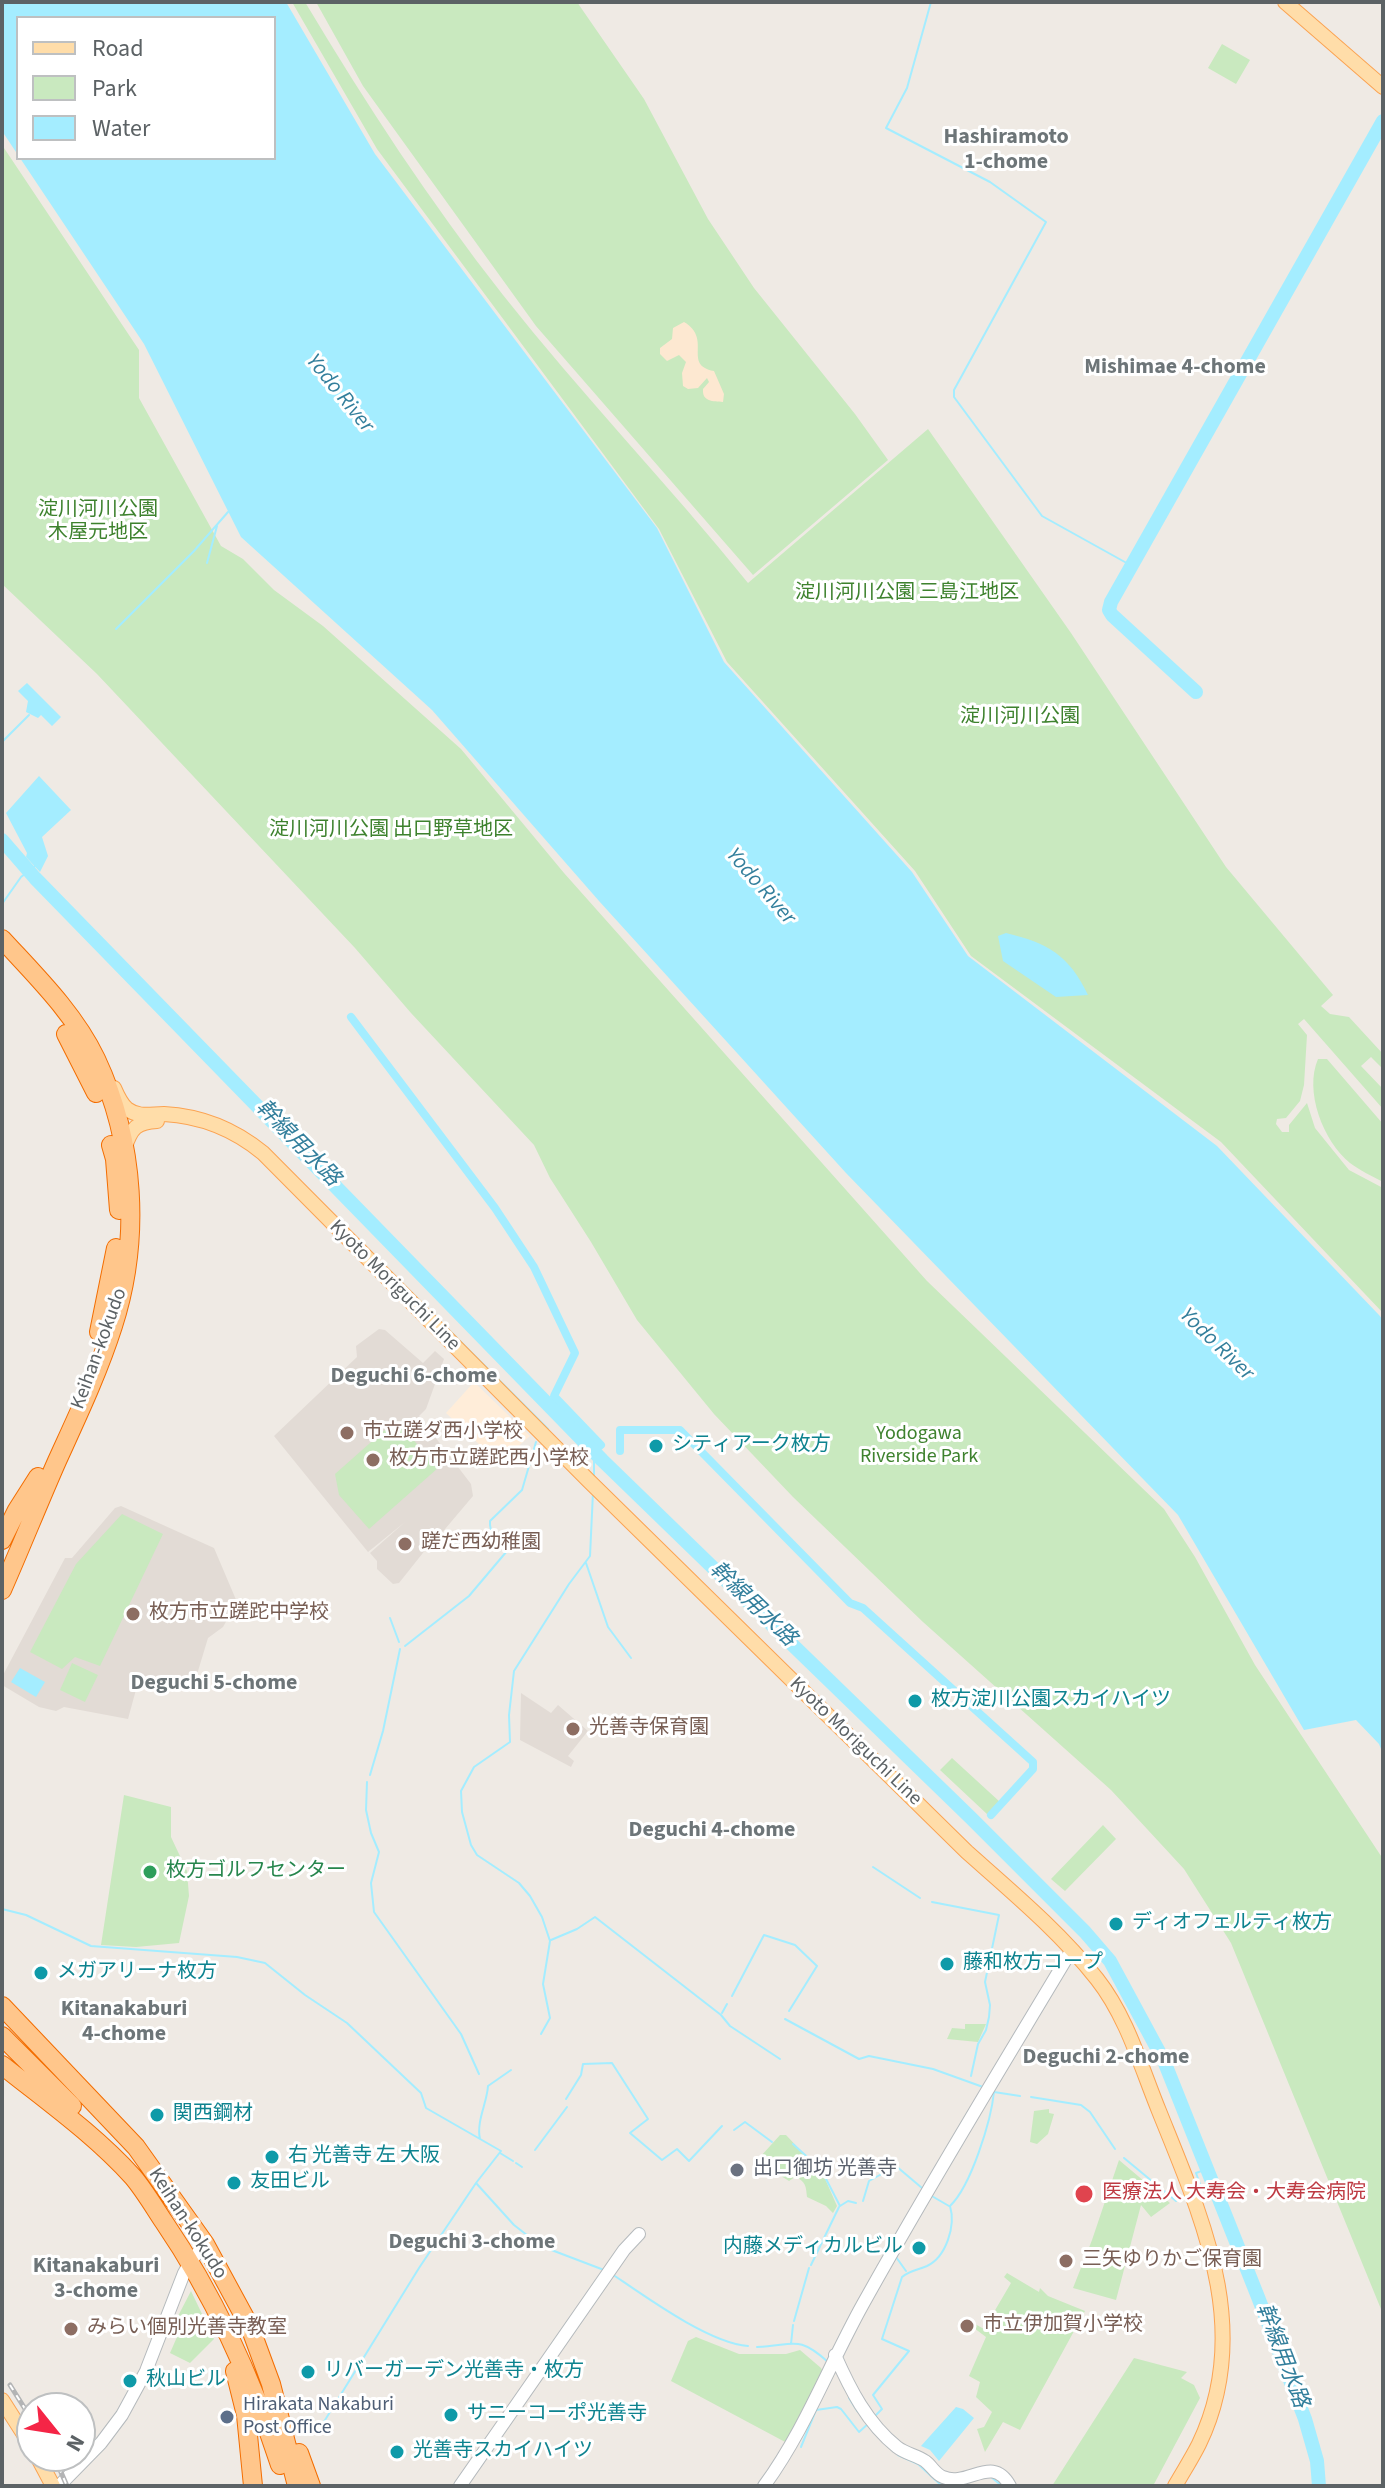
<!DOCTYPE html>
<html>
<head>
<meta charset="utf-8">
<style>
	body { margin:0 }
	#map { position:relative; width:1385px; height:2488px; overflow:hidden; background:#efeae4; font-family:"Source Sans 3",sans-serif }
	canvas { display:block }
	.frame { position:absolute; inset:0; border:4px solid #5c6265; pointer-events:none }
	.legend { position:absolute; left:16px; top:16px; width:260px; height:144px; box-sizing:border-box; background:#fff; border:2px solid #bec0c1; margin:0; padding:10px 14px; list-style:none; font-size:24px; color:#5c6265 }
	.legend li { display:flex; align-items:center; gap:16px; height:40px }
	.legend b { width:40px; border:2px solid #bec0c1 }
	.north { position:absolute; left:16px; top:2392px; width:80px; height:80px; box-sizing:border-box; background:#fff; border:2px solid #bec0c1; border-radius:50%; rotate:120deg; font-size:22px; font-weight:700; line-height:32px; text-align:center; color:#5c6265 }
	.north::after { content:''; display:block; margin:auto; width:28px; height:36px; background:#f52546; clip-path:polygon(50% 0,100% 100%,50% 72%,0 100%) }
</style>
</head>
<body>
<div id="map">
<canvas width="1385" height="2488"></canvas>
<div class="frame"></div>
<ul class="legend">
<li><b style="height:10px;background:#ffdda9"></b>Road</li>
<li><b style="height:22px;background:#c9e9bf"></b>Park</li>
<li><b style="height:22px;background:#a4edff"></b>Water</li>
</ul>
<div class="north">N</div>
</div>
<script>
const ctx = document.querySelector('canvas').getContext('2d');
ctx.lineJoin = 'round';
function fillPath(path, color) { ctx.fillStyle = color; ctx.fill(path, 'evenodd'); }
function stroke(path, color, width, dash) { ctx.strokeStyle = color; ctx.lineWidth = width; ctx.lineCap = dash ? 'butt' : 'round'; ctx.setLineDash(dash || []); ctx.stroke(path); }
function drawText(font, color, halo, rows, align = 'center') {
  ctx.font = font + ' "Source Sans 3","Noto Sans JP",sans-serif'; ctx.lineWidth = 6; ctx.setLineDash([]); ctx.textBaseline = 'middle'; ctx.strokeStyle = halo; ctx.fillStyle = color; for (const [text, x, y, turn = 0] of rows) {
    ctx.save(); ctx.translate(x, y); ctx.rotate((+turn || 0) * Math.PI / 180); ctx.textAlign = isNaN(turn) ? turn : align; if (halo) ctx.strokeText(text, 0, 0); ctx.fillText(text, 0, 0); ctx.restore();
  }
}
fillPath(new Path2D(`
	M474 1382 530 1436 499 1463 446 1413Z`), '#ffedd9');
fillPath(new Path2D(`
	M379 1329 385 1330 423 1363 435 1351 444 1359 426 1409 419 1416 471 1484 473 1496 440 1535 428 1525 438 1534 399 1583 393 1584 377 1569V1561L370 1553 405 1522 368 1552 274 1436 357 1357 356 1346Z
	M121 1506 214 1548 237 1602 223 1627 208 1638 195 1681 181 1685 140 1675 128 1719 64 1707 56 1711 39 1707 2 1685V1677L65 1558H72L115 1508Z
	M521 1693 551 1713 558 1705 588 1731 568 1756 574 1761 571 1767 520 1740Z`), '#e2dbd5');
fillPath(new Path2D(`
	M292 2H305C366 104 430 202 503 295 581 394 669 485 748 583L928 429 1071 633 1226 867 1333 995 1321 1006 1330 1014 1349 1017 1383 1054V1069L1371 1057 1361 1066 1383 1089V1109L1304 1019 1298 1024 1307 1035 1304 1085 1300 1101 1286 1118 1277 1119 1276 1124 1282 1132H1289V1125L1307 1103 1315 1128 1349 1170 1383 1188V1313L1221 1142 971 956 915 871 727 662 659 529 377 149Z
	M316 2H577L644 99 708 219 754 288 855 414 888 460 753 575 536 326 363 86Z
	M1222 44 1250 60 1236 84 1208 68Z
	M2 145 139 350V398L221 546 243 559 274 590 323 626 461 749 564 873 927 1281 1164 1509 1195 1557 1255 1665 1383 1859V2314L1231 1943 1184 1869 1111 1790 923 1622 793 1497 714 1414 637 1320 591 1242 550 1178 534 1145 411 1013 355 948 97 674 2 584Z
	M1318 1059H1327L1383 1124V1182C1372 1176 1359 1170 1350 1163 1323 1141 1304 1091 1318 1059Z
	M396 1420 438 1468 369 1529 339 1495 335 1474Z
	M122 1514 163 1534 100 1666 75 1657 62 1669 30 1652 76 1564Z
	M72 1663 98 1675 85 1702 60 1690Z
	M952 1758 1000 1802 988 1815 940 1770Z
	M124 1795 171 1807V1837L187 1871 189 1896 179 1943 136 1947 101 1945Z
	M1103 1825 1116 1839 1065 1891 1051 1879Z
	M965 2024H986L978 2042 947 2039 952 2028 965 2029Z
	M1049 2109V2113L1054 2114 1048 2134 1037 2144 1030 2142 1034 2111Z
	M780 2135H786L823 2174 837 2206 833 2213 826 2206 807 2197C806 2187 806 2181 795 2177L789 2181 781 2176 772 2177 759 2161 761 2156Z
	M1119 2160 1170 2203 1151 2217 1141 2205 1116 2300 1073 2288 1092 2240Z
	M1007 2273 1039 2292 1040 2288 1048 2296 1085 2311 1020 2430 1003 2422 985 2452 977 2429 984 2427 992 2412 976 2397 980 2382 969 2376 986 2337 974 2328 975 2324 984 2329 1011 2283 1004 2277Z
	M191 2291 214 2339 190 2363 170 2353 177 2337 176 2320Z
	M696 2337 739 2354H786L800 2350 821 2368 823 2372 787 2443 671 2381 688 2341Z
	M1134 2358 1187 2372 1181 2378 1194 2385 1200 2398 1153 2486H1052Z`), '#c9e9bf');
fillPath(new Path2D(`
	M684 322C713 339 682 365 714 371L724 394 723 402C713 401 702 402 703 389L709 382 707 378 698 388 688 389 683 386 682 373 686 362 679 355 667 361 660 354V348L672 339 673 328Z`), '#fde8d1');
fillPath(new Path2D(`
	M2 2H286L375 154 657 528 724 662 912 872 968 956 1217 1146 1379 1315 1383 1320V1754L1379 1744 1356 1720 1304 1730 1178 1515 846 1173 599 901 432 710 241 537 144 344 20 158H274V18H18V155L2 131Z
	M27 683 61 717 52 726 41 715 38 718 26 712 28 701 18 691Z
	M39 776 71 810 42 837 48 856 40 872 26 857 27 853 6 813Z
	M1006 933C1048 943 1069 955 1088 995L1056 997 1003 961 998 936Z
	M20 1668 45 1682 36 1697 11 1682Z
	M956 2407 963 2409 974 2418 939 2461 930 2450 921 2446Z`), '#a4edff');
stroke(new Path2D(`
	M931 2 907 88 886 128 990 182 1046 222 954 390V397L1042 516 1132 566
	M207 563 217 526
	M116 629 194 551 228 512
	M2 742 29 715
	M2 904 21 877 35 866
	M367 1248 548 1429
	M594 1478V1451
	M586 1563 608 1627 631 1658
	M390 1618 399 1642
	M405 1646 469 1596 507 1551C498 1542 489 1534 490 1521L522 1490 536 1442
	M370 1775 383 1731 400 1649
	M367 1782 366 1810 371 1833 379 1852 371 1883 374 1912 461 2034 479 2074
	M980 1827 982 1825
	M873 1867 920 1898
	M932 1902 999 1915 985 1982 990 2005 989 2017 986 2030 978 2044 971 2076
	M2 1909 26 1915 91 1946 237 1957 265 1963 305 1995 347 2023 421 2093 426 2108 501 2151 476 2183 419 2268 317 2433
	M551 1940 577 1929 595 1917 721 2015 730 2026 780 2059
	M732 1996 764 1935 795 1945 817 1966 789 2011
	M722 2013 727 2004
	M785 2019 859 2059 869 2056 933 2069 983 2087
	M541 2034 550 2018 543 1984 550 1941 542 1917 530 1896 519 1883 477 1855 471 1845 462 1812 461 1791 474 1767 510 1742 509 1715 514 1671 569 1584 590 1556 593 1492
	M1031 2097 1081 2105 1090 2112 1115 2149
	M566 2099 581 2075 583 2064 612 2063 648 2119 630 2133 662 2160 677 2149 689 2161 722 2126
	M734 2130 745 2122 772 2142
	M480 2139C476 2122 487 2103 488 2086L511 2070
	M793 2144 825 2173V2177L840 2206 848 2201 856 2203
	M535 2150 567 2107
	M500 2153 513 2161
	M1124 2158 1176 2201
	M516 2163 522 2167
	M476 2183 514 2225 541 2246 604 2270
	M1199 2192 1201 2187 1196 2173 1207 2169
	M930 2195 949 2206
	M863 2201 869 2181 896 2166 922 2188
	M950 2206C971 2186 991 2121 994 2092L1020 2096
	M896 2257 906 2271
	M811 2265 839 2207
	M612 2274C646 2297 709 2343 748 2346
	M794 2321 809 2268
	M791 2344 793 2325
	M757 2347C794 2346 797 2334 828 2362
	M849 2398 858 2412
	M876 2415 882 2409 873 2395 909 2351 882 2339 902 2277C910 2270 918 2270 927 2266 946 2257 956 2226 950 2206
	M801 2447 816 2410 837 2407 841 2409 859 2432 869 2423
	M898 2455 918 2464 942 2486
	M991 2477 1002 2486`), '#a4edff', 2);
stroke(new Path2D(`
	M351 1017 495 1208 534 1267 575 1353 554 1396 601 1445 594 1451
	M620 1451V1430H680L850 1603 863 1608 1033 1762V1769L991 1815`), '#a4edff', 8);
stroke(new Path2D(`
	M1196 692 1112 615 1109 610 1111 602 1383 121
	M2 840 35 878 602 1460 971 1818 1085 1932 1110 1961 1164 2061 1258 2297 1305 2419 1317 2461 1319 2486`), '#a4edff', 14);
const minor = new Path2D(`
	M835 2355C850 2389 867 2423 897 2447 906 2454 916 2455 925 2461 932 2466 935 2474 943 2477 968 2488 992 2453 1010 2486
	M59 2486 101 2443 122 2415 146 2371 184 2273 190 2262 205 2244
	M460 2486 624 2250 639 2234
	M764 2486C805 2430 829 2365 863 2304 929 2185 1001 2068 1071 1951`);
const major = new Path2D(`
	M1285 2 1383 87
	M114 1088C117 1095 121 1104 127 1109 139 1118 151 1114 164 1114 201 1116 235 1130 263 1153L589 1481 967 1852C1012 1892 1060 1932 1097 1979 1127 2017 1141 2067 1159 2111 1202 2218 1254 2330 1199 2444 1192 2458 1183 2472 1175 2486
	M125 1147C131 1128 137 1122 157 1121
	M2 2400 32 2447
	M37 2456 53 2486`);
const highway = new Path2D(`
	M2 939C36 976 74 1013 96 1059 135 1142 141 1239 113 1326 98 1373 77 1417 57 1461 38 1504 21 1547 2 1590
	M66 1034 96 1093
	M111 1145 115 1159 119 1210
	M99 1332 116 1248
	M2 1540 17 1510 38 1477
	M2 2006 136 2147 205 2244 250 2327 271 2384 297 2486
	M2 2036 72 2106
	M2 2065C47 2101 94 2134 133 2177 144 2190 154 2207 164 2222 215 2297 252 2379 280 2465
	M235 2371 246 2415 253 2486
	M299 2453 311 2486`);
stroke(minor, '#b4b9bc', 14);
stroke(major, '#fba352', 16);
stroke(highway, '#f36d00', 20);
stroke(minor, '#fff', 12);
stroke(major, '#ffdda9', 14);
stroke(highway, '#ffc68b', 18);
const rail = new Path2D(`
	M10 2385 32 2420
	M54 2456 67 2486`);
stroke(rail, '#b3b4b5', 5);
stroke(rail, '#fff', 2, [6]);
for (const [x, y, r, color] of [
	[347,1433,8,"#8d6e63"],
	[656,1446,8,"#0f9aa8"],
	[373,1460,8,"#8d6e63"],
	[405,1544,8,"#8d6e63"],
	[133,1614,8,"#8d6e63"],
	[915,1701,8,"#0f9aa8"],
	[573,1729,8,"#8d6e63"],
	[150,1872,8,"#2e9e5b"],
	[1116,1924,8,"#0f9aa8"],
	[947,1964,8,"#0f9aa8"],
	[41,1973,8,"#0f9aa8"],
	[157,2115,8,"#0f9aa8"],
	[272,2157,8,"#0f9aa8"],
	[737,2170,8,"#6b7280"],
	[234,2183,8,"#0f9aa8"],
	[1084,2194,10,"#e0444e"],
	[919,2248,8,"#0f9aa8"],
	[1066,2261,8,"#8d6e63"],
	[967,2326,8,"#8d6e63"],
	[71,2329,8,"#8d6e63"],
	[308,2372,8,"#0f9aa8"],
	[130,2381,8,"#0f9aa8"],
	[451,2415,8,"#0f9aa8"],
	[227,2417,8,"#5c6f8a"],
	[397,2452,8,"#0f9aa8"]
]) { const dot = new Path2D(); dot.arc(x, y, r, 0, 2 * Math.PI); ctx.fillStyle = color; ctx.fill(dot); stroke(dot, '#fff', 3); }
drawText('20px', '#3e822e', '#fff', [
	["淀川河川公園",98,511],
	["木屋元地区",98,534],
	["淀川河川公園 三島江地区",907,594],
	["淀川河川公園",1020,718],
	["淀川河川公園 出口野草地区",391,831],
	["Yodogawa",919,1435],
	["Riverside Park",919,1458]
]);
drawText('20px', '#5c6265', '#fff', [
	["Kyoto Moriguchi Line",394,1286,45],
	["Keihan-kokudo",100,1349,-70],
	["Kyoto Moriguchi Line",855,1742,44],
	["Keihan-kokudo",187,2224,57]
]);
drawText('20px', '#785e54', '#fff', [
	["市立蹉ダ西小学校",363,1433],
	["枚方市立蹉跎西小学校",389,1460],
	["蹉だ西幼稚園",421,1544],
	["枚方市立蹉跎中学校",149,1614],
	["光善寺保育園",589,1729],
	["三矢ゆりかご保育園",1082,2261],
	["市立伊加賀小学校",983,2326],
	["みらい個別光善寺教室",87,2329]
], 'left');
drawText('20px', '#0d838f', '#fff', [
	["シティアーク枚方",672,1446],
	["枚方淀川公園スカイハイツ",931,1701],
	["ディオフェルティ枚方",1132,1924],
	["藤和枚方コープ",963,1964],
	["メガアリーナ枚方",57,1973],
	["関西鋼材",173,2115],
	["右 光善寺 左 大阪",288,2157],
	["友田ビル",250,2183],
	["内藤メディカルビル",903,2248,"right"],
	["リバーガーデン光善寺・枚方",324,2372],
	["秋山ビル",146,2381],
	["サニーコーポ光善寺",467,2415],
	["光善寺スカイハイツ",413,2452]
], 'left');
drawText('20px', '#27864d', '#fff', [
	["枚方ゴルフセンター",166,1872]
], 'left');
drawText('20px', '#5b616d', '#fff', [
	["出口御坊 光善寺",753,2170]
], 'left');
drawText('20px', '#be3a42', '#fff', [
	["医療法人 大寿会・大寿会病院",1102,2194]
], 'left');
drawText('20px', '#4e5e75', '#fff', [
	["Hirakata Nakaburi",243,2406],
	["Post Office",243,2429]
], 'left');
drawText('bold 22px', '#6d7578', '#fff', [
	["Hashiramoto",1006,138],
	["1-chome",1006,163],
	["Mishimae 4-chome",1175,368],
	["Deguchi 6-chome",414,1377],
	["Deguchi 5-chome",214,1684],
	["Deguchi 4-chome",712,1831],
	["Kitanakaburi",124,2010],
	["4-chome",124,2035],
	["Deguchi 2-chome",1106,2058],
	["Deguchi 3-chome",472,2243],
	["Kitanakaburi",96,2267],
	["3-chome",96,2292]
]);
drawText('italic 22px', '#337f9c', '#fff', [
	["Yodo River",339,394,51],
	["Yodo River",760,887,49],
	["幹線用水路",297,1144,46],
	["Yodo River",1216,1345,44],
	["幹線用水路",752,1605,44],
	["幹線用水路",1281,2356,69]
]);
</script>
</body>
</html>
